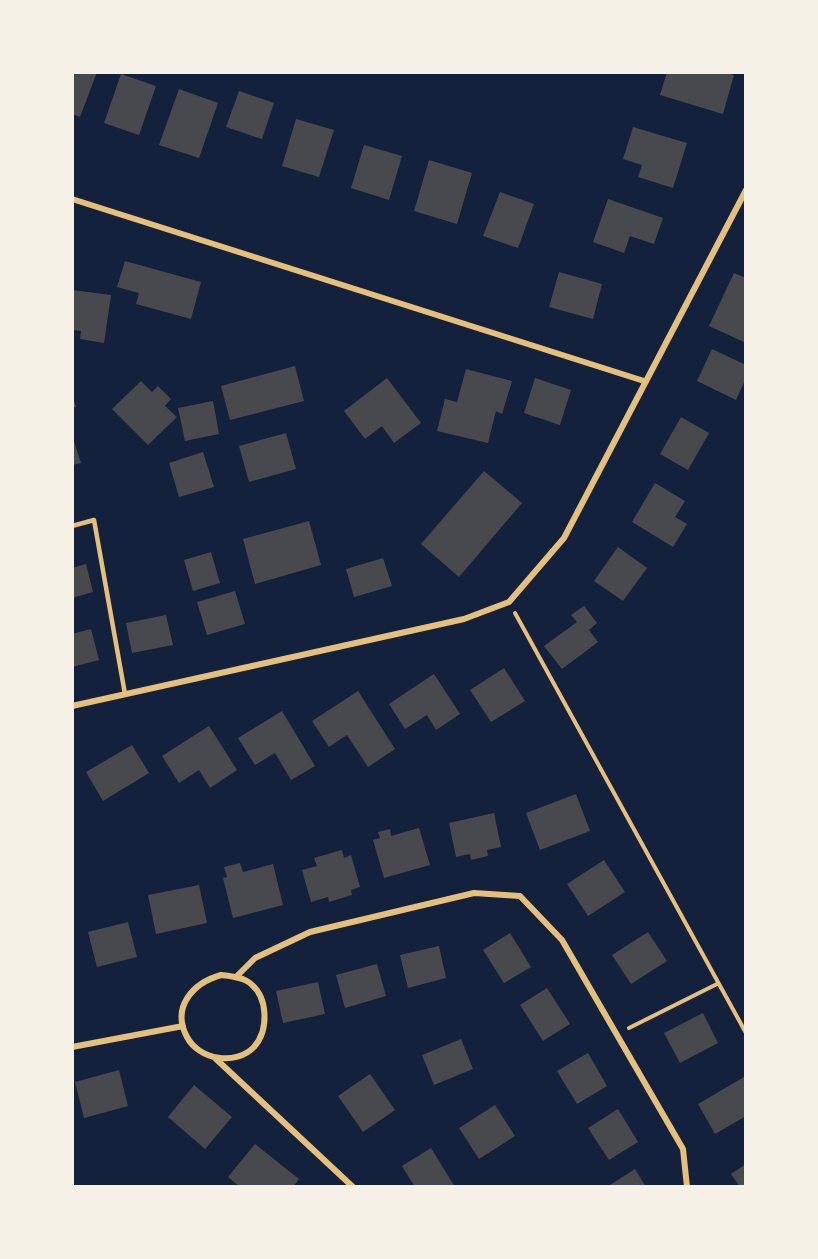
<!DOCTYPE html>
<html>
<head>
<meta charset="utf-8">
<style>
	body { margin:0 }
	#map { position:relative; width:818px; height:1259px; overflow:hidden; background:#14213d; font-family:Lora,serif }
	canvas { display:block }
	.frame { position:absolute; inset:0; border:74px solid #f6f1e7; pointer-events:none }
</style>
</head>
<body>
<div id="map">
<canvas width="818" height="1259"></canvas>
<div class="frame"></div>
</div>
<script>
const ctx = document.querySelector('canvas').getContext('2d');
ctx.lineJoin = 'round';
function fillPath(path, color) { ctx.fillStyle = color; ctx.fill(path, 'evenodd'); }
function stroke(path, color, width, dash) { ctx.strokeStyle = color; ctx.lineWidth = width; ctx.lineCap = dash ? 'butt' : 'round'; ctx.setLineDash(dash || []); ctx.stroke(path); }
fillPath(new Path2D(`
	M72 72H97L80 117 72 114Z
	M667 72H724L734 75 723 114 660 95Z
	M121 74 156 86 139 135 104 123Z
	M179 89 218 103 199 158 159 145Z
	M239 91 274 103 262 139 226 127Z
	M296 119 334 130 319 177 282 166Z
	M633 127 687 143 673 188 638 177 642 165 623 159Z
	M364 145 402 156 389 200 351 188Z
	M429 160 472 173 457 224 414 211Z
	M500 192 534 204 518 248 483 236Z
	M608 199 663 218 654 244 630 236 624 253 593 242Z
	M125 261 201 282 191 319 136 304 139 293 117 287Z
	M559 272 602 284 593 319 549 307Z
	M734 273 746 278V343L709 326Z
	M72 290 111 295 104 343 80 339 81 331 72 330Z
	M712 349 746 365V378L736 400 697 381Z
	M295 366 304 401 230 420 221 386Z
	M466 369 512 381 502 414 496 411 488 443 437 431 445 399 457 402Z
	M387 378 421 423 394 443 382 426 365 439 344 411Z
	M535 378 571 390 560 425 524 413Z
	M141 381 152 392 158 386 171 399 165 406 177 417 148 445 112 409Z
	M72 394 76 407 72 408Z
	M213 401 219 434 185 441 178 408Z
	M681 417 709 433 688 470 660 454Z
	M286 433 296 469 249 482 239 446Z
	M72 435 81 463 72 465Z
	M203 452 214 487 179 497 169 463Z
	M484 471 522 503 459 577 421 544Z
	M655 483 685 501 675 517 687 524 673 547 632 522Z
	M309 521 321 565 255 584 243 539Z
	M618 547 647 568 623 601 594 581Z
	M211 552 220 583 193 591 184 560Z
	M383 558 392 586 354 597 346 569Z
	M86 564 93 592 72 598V568Z
	M235 591 245 624 207 635 197 602Z
	M584 606 597 623 589 630 598 642 562 669 544 646 577 622 571 615Z
	M166 615 173 645 132 653 126 623Z
	M91 629 99 660 72 667V634Z
	M504 668 525 701 491 722 470 690Z
	M434 674 460 714 436 730 427 715 405 729 389 704Z
	M358 691 395 749 368 767 347 735 329 747 312 721Z
	M282 711 315 766 291 780 275 753 255 765 238 738Z
	M209 726 237 770 210 788 199 770 179 783 162 756Z
	M132 745 149 773 103 801 86 772Z
	M576 794 590 831 540 850 526 813Z
	M494 813 501 847 487 850 488 856 471 860 470 854 456 857 449 823Z
	M419 828 430 865 384 878 373 840 380 838 378 832 390 829 391 836Z
	M342 850 344 858 351 855 360 887 351 890 352 895 329 902 328 897 311 902 302 870 317 866 314 858Z
	M604 860 625 892 588 916 567 884Z
	M240 863 243 872 273 864 283 905 233 918 223 878 227 877 224 867Z
	M199 885 207 923 156 934 148 895Z
	M128 922 137 957 97 967 88 932Z
	M648 932 667 961 631 984 612 955Z
	M510 933 531 967 504 983 483 950Z
	M439 946 446 978 408 988 400 955Z
	M377 964 386 996 345 1008 336 975Z
	M318 982 325 1014 283 1023 276 991Z
	M547 988 570 1024 543 1041 520 1005Z
	M703 1013 718 1043 680 1063 664 1033Z
	M461 1039 473 1069 434 1085 422 1055Z
	M588 1053 607 1086 577 1104 557 1071Z
	M119 1070 128 1106 84 1118 75 1082Z
	M370 1074 395 1110 363 1132 338 1096Z
	M744 1077 746 1116 715 1134 698 1104Z
	M194 1085 232 1117 205 1149 168 1117Z
	M495 1105 515 1136 479 1159 459 1128Z
	M618 1109 638 1142 609 1160 588 1128Z
	M255 1144 299 1179 293 1187H240L228 1177Z
	M431 1148 455 1187H415L402 1166Z
	M746 1164V1187H740L731 1174Z
	M635 1169 646 1187H607Z`), '#48494c');
stroke(new Path2D(`
	M515 613 746 1033
	M629 1028 717 984`), '#e5c07b', 4);
stroke(new Path2D(`
	M72 526 94 520 125 694`), '#e5c07b', 4.5);
stroke(new Path2D(`
	M72 199 644 381
	M72 706 464 619 509 602 564 538 746 190
	M221 975C230 976 244 977 251 984 268 998 269 1030 254 1047 236 1066 199 1060 187 1037 171 1007 193 983 221 975Z
	M236 977 255 958 310 932 474 893 520 896 562 940 683 1149 687 1187
	M72 1047 183 1026
	M216 1059 353 1187`), '#e5c07b', 6);
</script>
</body>
</html>
